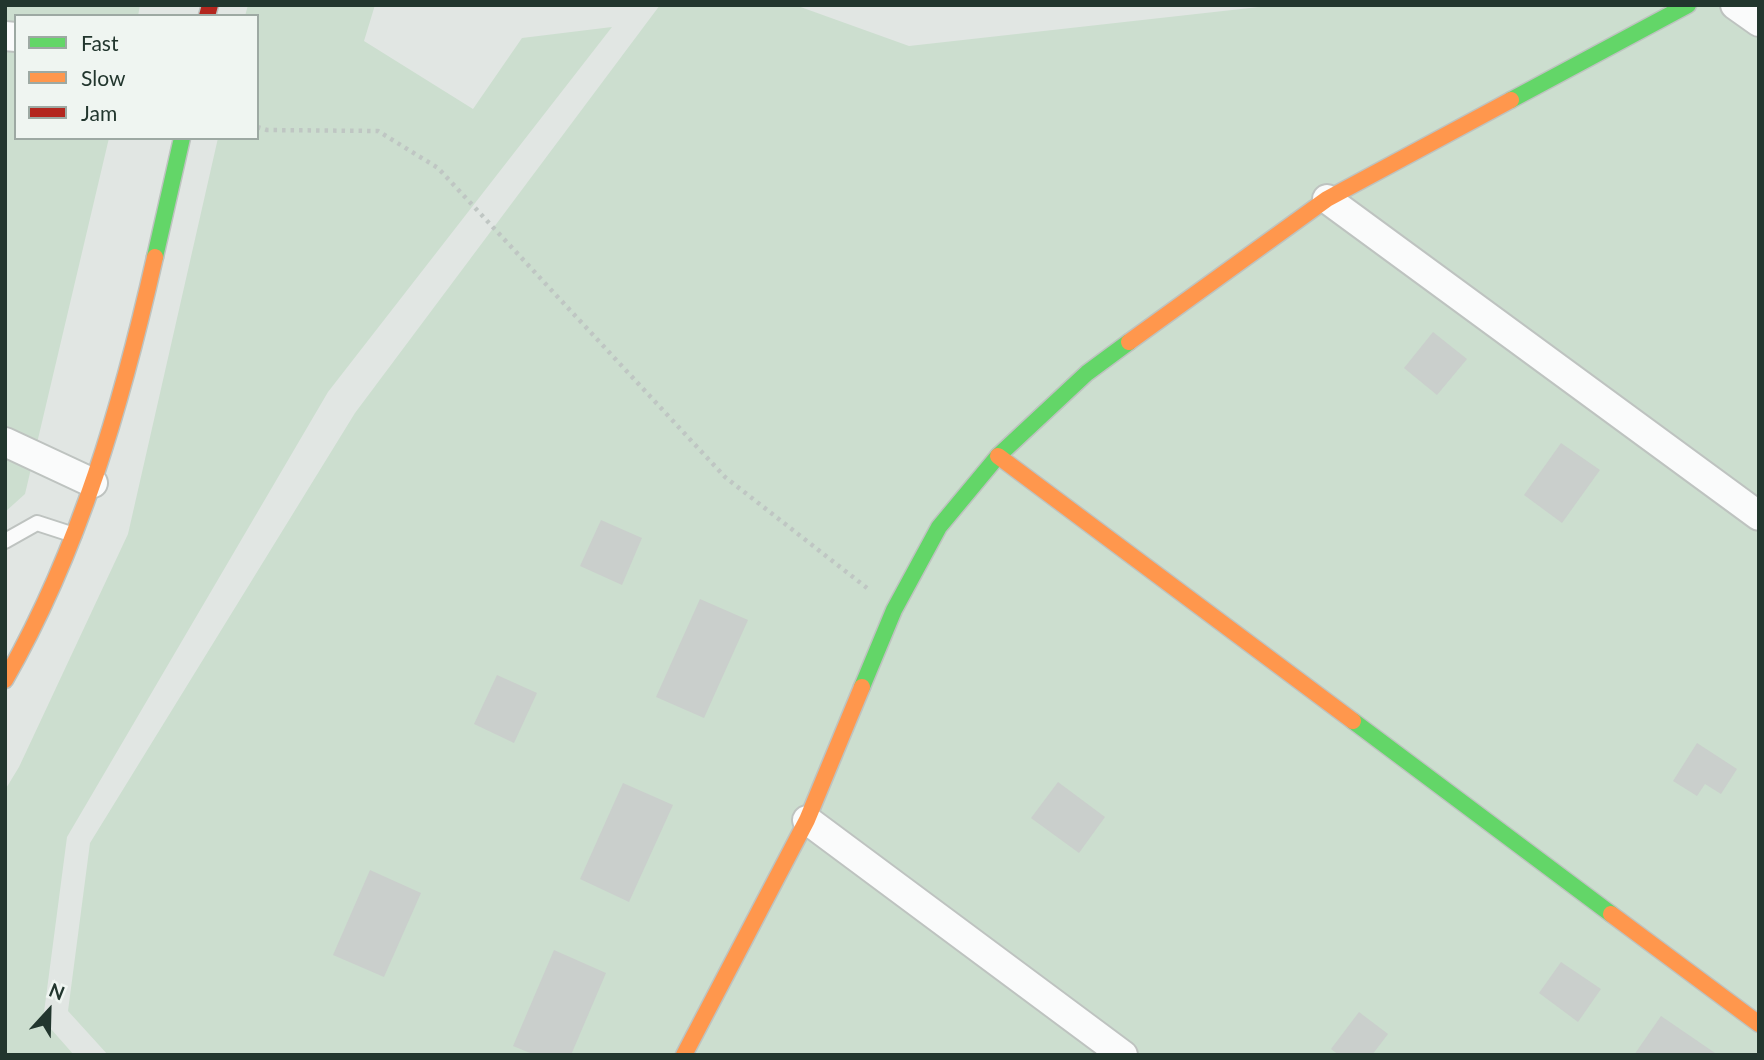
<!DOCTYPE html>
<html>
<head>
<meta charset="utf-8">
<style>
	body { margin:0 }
	#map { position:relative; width:1764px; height:1060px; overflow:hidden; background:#e1e6e3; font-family:Lato,sans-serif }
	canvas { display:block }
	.frame { position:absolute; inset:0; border:7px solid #22362e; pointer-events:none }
	.legend { position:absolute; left:14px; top:14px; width:245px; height:126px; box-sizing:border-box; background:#eff5f1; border:2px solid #9da9a3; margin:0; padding:9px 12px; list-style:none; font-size:21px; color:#22362e }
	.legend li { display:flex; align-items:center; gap:14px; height:35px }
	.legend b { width:35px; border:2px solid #9da9a3 }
	.north { position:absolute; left:14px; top:976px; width:70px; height:70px; -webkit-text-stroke:5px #eff5f1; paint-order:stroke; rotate:22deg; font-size:19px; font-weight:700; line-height:28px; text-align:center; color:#22362e }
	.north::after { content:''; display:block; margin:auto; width:24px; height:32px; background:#22362e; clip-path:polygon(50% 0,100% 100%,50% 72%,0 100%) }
</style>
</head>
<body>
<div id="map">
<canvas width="1764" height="1060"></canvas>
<div class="frame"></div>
<ul class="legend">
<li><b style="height:9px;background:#63d668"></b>Fast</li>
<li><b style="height:9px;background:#ff974d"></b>Slow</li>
<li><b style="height:9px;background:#b3261e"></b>Jam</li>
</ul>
<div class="north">N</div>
</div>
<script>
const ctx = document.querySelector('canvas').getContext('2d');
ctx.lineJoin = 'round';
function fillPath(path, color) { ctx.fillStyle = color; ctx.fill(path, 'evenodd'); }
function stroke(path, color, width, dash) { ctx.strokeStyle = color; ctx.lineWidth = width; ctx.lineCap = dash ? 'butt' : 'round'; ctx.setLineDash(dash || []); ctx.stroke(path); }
fillPath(new Path2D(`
	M5 5H140L138 16H16V138H109L25 494 5 512Z
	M248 5H375L364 41 473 109 522 38 612 27 328 392 67 837 43 1020 74 1055H5V790L19 767 128 534 218 138H257V16H245Z
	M660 5H795L909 46 1277 5H1759V1055H108L68 1011 90 843 355 413Z`), '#ccdecf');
fillPath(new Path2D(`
	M1433 332 1467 359 1437 395 1404 368Z
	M1561 443 1600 470 1562 523 1524 495Z
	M601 520 642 538 622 585 580 566Z
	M700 599 748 620 704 718 656 697Z
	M497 675 537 693 514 743 474 724Z
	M1697 743 1737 769 1721 794 1705 784 1697 796 1673 781Z
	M1058 782 1105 817 1079 853 1031 818Z
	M623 783 673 805 629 902 580 879Z
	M370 870 421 893 384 977 333 955Z
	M554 950 606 973 571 1055H535L513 1046Z
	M1561 962 1601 989 1578 1022 1539 993Z
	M1359 1012 1388 1034 1372 1055H1339L1331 1049Z
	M1661 1016 1718 1055H1634Z`), '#cacfcc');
const lane = new Path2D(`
	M5 541 37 523 74 535`);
const street = new Path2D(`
	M1735 5 1759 22
	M5 36 16 37
	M1327 199 1759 516
	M5 442 93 483
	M807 820 1123 1055`);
const fast = new Path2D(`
	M1511 100 1688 5
	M155 257 182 138
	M862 687 894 610 939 527 998 456 1087 373 1129 342
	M1353 721 1611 914`);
const slow = new Path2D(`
	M1129 342 1327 199 1511 100
	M998 456 1353 721
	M5 680C80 549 122 403 155 257
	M1611 914 1759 1024
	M684 1055 807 820 862 687`);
const jam = new Path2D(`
	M207 16 210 5`);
stroke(lane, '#bec3c0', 18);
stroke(street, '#bec3c0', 32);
stroke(fast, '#bec3c0', 19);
stroke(slow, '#bec3c0', 19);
stroke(jam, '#bec3c0', 19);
stroke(new Path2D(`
	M257 127 267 130 378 131 438 168 725 477 867 588`), '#bfc6c3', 4.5, [3.5, 5]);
stroke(lane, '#fafbfb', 14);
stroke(street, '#fafbfb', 28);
stroke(fast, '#63d668', 16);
stroke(slow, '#ff974d', 16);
stroke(jam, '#b3261e', 16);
</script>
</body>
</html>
